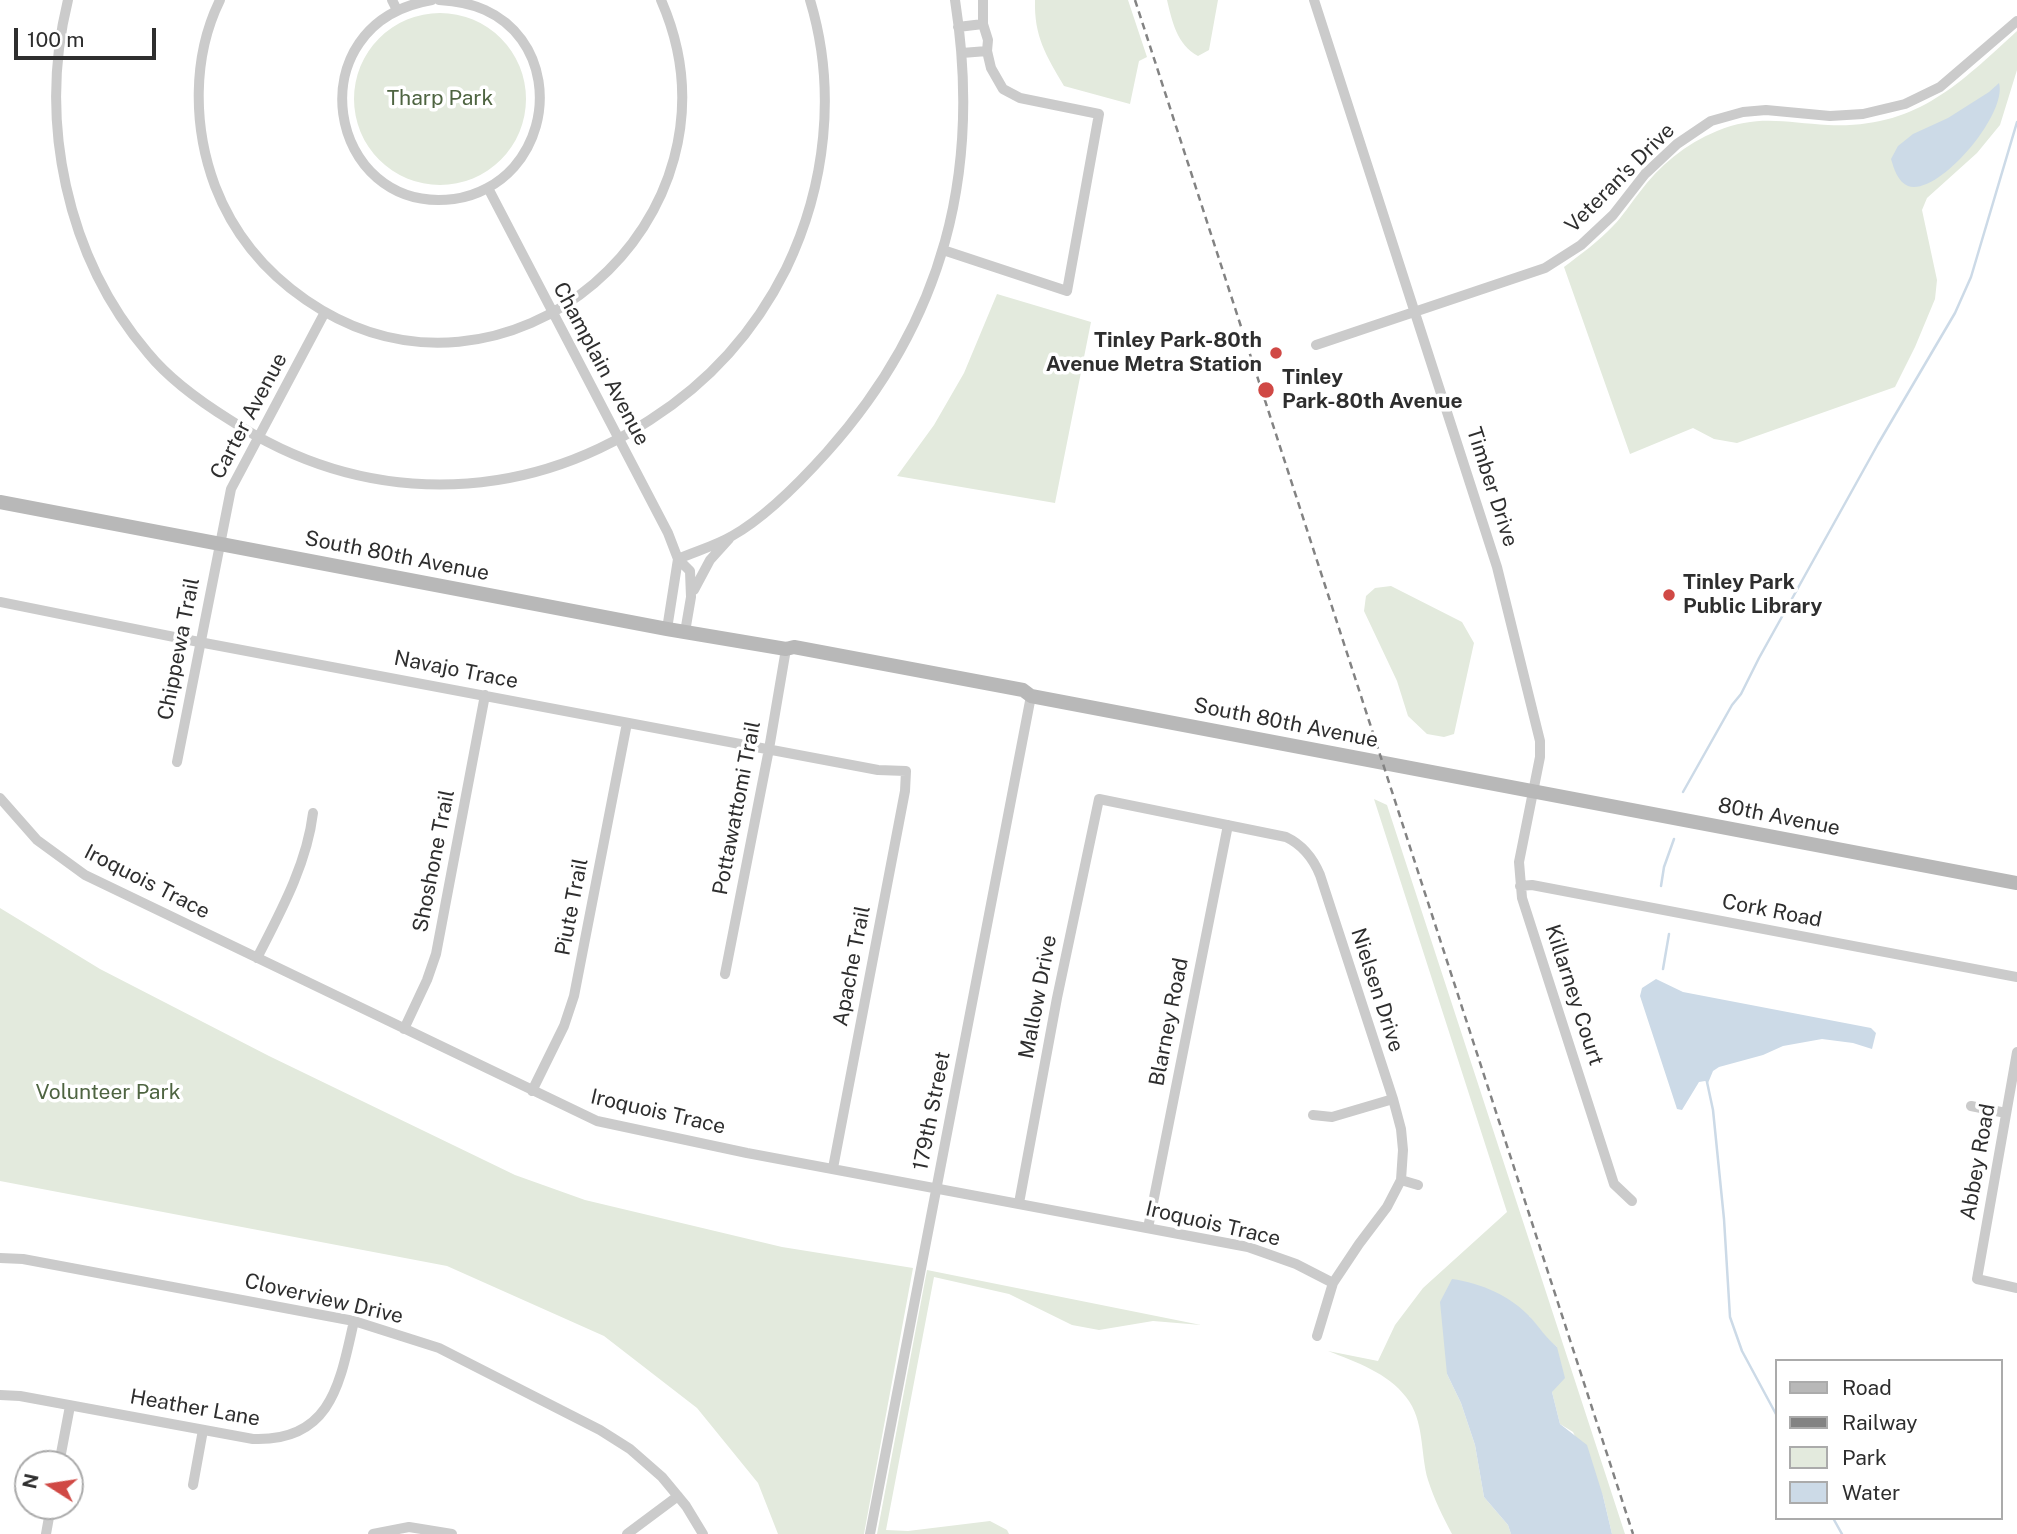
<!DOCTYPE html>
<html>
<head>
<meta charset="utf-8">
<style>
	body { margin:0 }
	#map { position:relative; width:2017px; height:1534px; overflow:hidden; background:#fff; font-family:"Public Sans",sans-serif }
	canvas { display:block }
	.legend { position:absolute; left:1775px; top:1359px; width:228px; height:161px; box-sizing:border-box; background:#fff; border:2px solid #ababab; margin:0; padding:9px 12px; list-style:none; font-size:21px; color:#2e2e2e }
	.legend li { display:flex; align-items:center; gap:14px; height:35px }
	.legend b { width:35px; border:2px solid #ababab }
	.north { position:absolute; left:14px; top:1450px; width:70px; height:70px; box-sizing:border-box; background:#fff; border:2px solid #ababab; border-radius:50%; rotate:282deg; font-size:19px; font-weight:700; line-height:28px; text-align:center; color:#2e2e2e }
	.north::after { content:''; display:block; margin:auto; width:24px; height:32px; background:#d04945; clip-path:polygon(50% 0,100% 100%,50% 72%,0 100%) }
	.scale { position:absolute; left:14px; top:28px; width:142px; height:32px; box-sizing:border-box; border:4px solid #2e2e2e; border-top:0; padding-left:9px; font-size:21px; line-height:24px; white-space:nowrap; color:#2e2e2e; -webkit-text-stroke:5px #fff; paint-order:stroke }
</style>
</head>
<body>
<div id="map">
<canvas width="2017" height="1534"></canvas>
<ul class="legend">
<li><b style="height:9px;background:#b8b8b8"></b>Road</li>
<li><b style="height:9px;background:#838383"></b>Railway</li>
<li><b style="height:19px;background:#e3eadd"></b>Park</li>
<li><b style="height:19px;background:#ccdae7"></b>Water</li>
</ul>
<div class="north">N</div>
<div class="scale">100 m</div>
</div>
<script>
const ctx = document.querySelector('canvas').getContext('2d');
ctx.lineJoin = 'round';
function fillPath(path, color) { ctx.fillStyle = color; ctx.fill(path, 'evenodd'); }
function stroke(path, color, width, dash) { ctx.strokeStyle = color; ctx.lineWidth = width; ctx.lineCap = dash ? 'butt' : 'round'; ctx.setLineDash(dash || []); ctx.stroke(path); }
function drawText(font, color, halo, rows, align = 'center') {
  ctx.font = font + ' "Public Sans",sans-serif'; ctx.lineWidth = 7; ctx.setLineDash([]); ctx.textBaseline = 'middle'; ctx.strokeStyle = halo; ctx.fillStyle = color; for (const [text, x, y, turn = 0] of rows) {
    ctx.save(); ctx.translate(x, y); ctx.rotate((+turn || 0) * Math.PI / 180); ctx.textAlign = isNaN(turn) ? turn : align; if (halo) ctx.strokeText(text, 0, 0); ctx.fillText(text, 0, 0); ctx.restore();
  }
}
fillPath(new Path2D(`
	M1035 0H1128L1147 57 1139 61 1130 104 1064 86C1046 55 1034 37 1035 0Z
	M1167 0H1218L1209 50 1198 56C1177 45 1172 21 1167 0Z
	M354 99a86 86 0 1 1 172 0a86 86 0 1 1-172 0Z
	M2017 31V70L2000 125 1977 153 1927 198 1922 210 1937 280 1935 299 1915 347 1895 387 1737 443 1714 439 1693 428 1630 454 1564 267C1581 254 1598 242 1613 226 1623 216 1630 204 1639 193 1660 165 1685 144 1717 131 1758 114 1787 123 1828 125 1915 129 1957 86 2017 31Z
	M997 294 1091 322 1055 503 897 476 934 425 964 373Z
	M1391 586 1462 622 1474 643 1454 734 1444 737 1427 734 1408 716 1397 681 1364 611 1366 596 1375 588Z
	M1374 799 1387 805 1625 1534H1612L1603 1496 1573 1432 1560 1424 1552 1392 1557 1347 1547 1339 1529 1316 1447 1374 1461 1403 1475 1445 1484 1497 1508 1525 1511 1534H1452C1443 1517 1434 1499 1428 1480 1420 1453 1425 1421 1406 1397 1388 1373 1356 1362 1328 1351L1378 1361 1395 1325 1423 1288 1507 1212Z
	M0 908 100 969 269 1056 515 1175 585 1200 782 1247 913 1268 864 1534H778L758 1483 697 1408 604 1336 447 1266 0 1181Z
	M927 1270 1201 1325 1153 1321 1099 1330 1072 1325 1009 1294 934 1277 886 1530 908 1531 990 1521 1007 1530 1009 1534H877Z`), '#e3eadd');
fillPath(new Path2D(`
	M1999 83C2008 114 1938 197 1908 186 1898 182 1894 169 1891 159L1898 146 1913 134 1948 118 1989 92Z
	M1656 979 1683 992 1871 1028 1876 1033 1872 1049 1853 1043 1822 1039 1783 1046 1763 1055 1719 1067 1713 1071 1708 1083 1705 1081 1699 1082 1682 1110 1677 1109 1640 996 1642 988Z
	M1452 1279C1481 1283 1511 1296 1531 1318 1540 1328 1546 1338 1557 1347L1565 1378 1552 1392 1560 1424 1587 1445 1603 1496 1612 1534H1511L1508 1525 1484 1497 1475 1445 1461 1403 1447 1374 1440 1302Z`), '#ccdae7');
stroke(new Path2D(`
	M1683 792 1732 705 1741 694 1759 658 1878 444 1955 313 1971 277 2017 122
	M1661 886 1664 867 1674 839
	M1663 969 1669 934
	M1707 1082 1713 1110 1724 1219 1730 1317 1742 1351 1777 1416
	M1833 1518 1842 1534`), '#ccdae7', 2.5);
stroke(new Path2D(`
	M68 0C38 121 66 257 148 353 170 380 201 402 230 420 362 506 518 506 650 420 708 383 755 331 786 269 826 186 837 89 810 0
	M220 0C192 57 193 127 215 186 233 233 264 271 306 300 505 437 757 219 661 0
	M392 0 397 10
	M432 0C294 23 326 215 454 199 477 196 499 184 514 167 556 119 547 38 485 10 470 3 455 1 439 0
	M1314 0 1497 567 1540 741V757L1519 862 1522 898 1614 1184 1632 1201
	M958 27 983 24
	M962 53 987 51
	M488 188 668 533 678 559 690 571 691 597 685 632
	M943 250 1067 291 1099 114 1020 98 1003 89 991 68 987 51 988 40 983 24V0
	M1316 345 1545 268 1581 245 1613 215 1645 174 1677 144 1711 121 1743 112 1766 110 1830 116 1863 114 1905 104 1940 87 2017 21
	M678 559C696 551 715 546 732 536 766 517 801 481 827 452 944 321 982 172 955 0
	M694 590 710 560 729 539
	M0 602 199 642 878 770 906 771 905 791 833 1168
	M667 629 678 559
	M177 762 231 489 325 312
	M0 798 37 840 85 875 597 1121 747 1153 1248 1247 1296 1264 1333 1283
	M1520 886 1532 885 2017 977
	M257 958C280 913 307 864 313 813
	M725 974 769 749 786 649
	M404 1029 427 980 436 954 485 695
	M2017 1052 1977 1279 2017 1288
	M532 1091 564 1026 574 996 627 723
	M1971 1106 2006 1113
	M1313 1115 1332 1117 1393 1099
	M1401 1180 1418 1185
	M1019 1203 1057 998 1099 799 1286 837C1303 845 1313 858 1320 875L1393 1099 1401 1129 1403 1150 1401 1180 1387 1207 1359 1244 1333 1283 1317 1336
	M1148 1228 1228 825
	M0 1258 23 1259 354 1321 439 1348 600 1430 630 1449 662 1477 686 1506 703 1534
	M0 1395 20 1396 253 1439C332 1442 340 1382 354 1321
	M59 1464 70 1406
	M193 1485 203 1430
	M46 1534 51 1506
	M373 1534 409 1527 452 1534
	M627 1534 678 1496
	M870 1534 1031 696`), '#cbcbcb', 10);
stroke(new Path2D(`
	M0 502 667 629 786 649 794 647 1023 690 1031 696 2017 883`), '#b8b8b8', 14);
stroke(new Path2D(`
	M1135 0 1633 1534`), '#838383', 2.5, [7, 5]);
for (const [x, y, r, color] of [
	[1276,353,7,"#d04945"],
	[1266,390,9,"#d04945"],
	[1669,595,7,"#d04945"]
]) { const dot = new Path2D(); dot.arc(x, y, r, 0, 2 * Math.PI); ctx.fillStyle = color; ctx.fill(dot); stroke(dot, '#fff', 2.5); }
drawText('21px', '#4e6441', '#fff', [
	["Tharp Park",440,99],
	["Volunteer Park",108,1093]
]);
drawText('21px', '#2e2e2e', '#fff', [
	["Veteran's Drive",1620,178,-45],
	["Champlain Avenue",601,364,62],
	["Carter Avenue",249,416,-62],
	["Timber Drive",1492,487,72],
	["South 80th Avenue",397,556,11],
	["Chippewa Trail",179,649,-79],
	["Navajo Trace",456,670,11],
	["South 80th Avenue",1286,723,11],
	["Pottawattomi Trail",737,808,-79],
	["80th Avenue",1779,817,11],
	["Shoshone Trail",434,861,-79],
	["Iroquois Trace",147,882,27],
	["Piute Trail",572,907,-79],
	["Cork Road",1772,911,11],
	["Apache Trail",852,966,-79],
	["Nielsen Drive",1377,990,72],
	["Killarney Court",1574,995,72],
	["Mallow Drive",1038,997,-79],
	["Blarney Road",1169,1022,-79],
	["179th Street",932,1111,-79],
	["Iroquois Trace",658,1112,13],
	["Abbey Road",1978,1162,-80],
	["Iroquois Trace",1213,1224,13],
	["Cloverview Drive",324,1299,13],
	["Heather Lane",195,1408,10]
]);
drawText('bold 21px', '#2e2e2e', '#fff', [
	["Tinley Park-80th",1262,341,"right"],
	["Avenue Metra Station",1262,365,"right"],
	["Tinley",1282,378],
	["Park-80th Avenue",1282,402],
	["Tinley Park",1683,583],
	["Public Library",1683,607]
], 'left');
</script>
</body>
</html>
